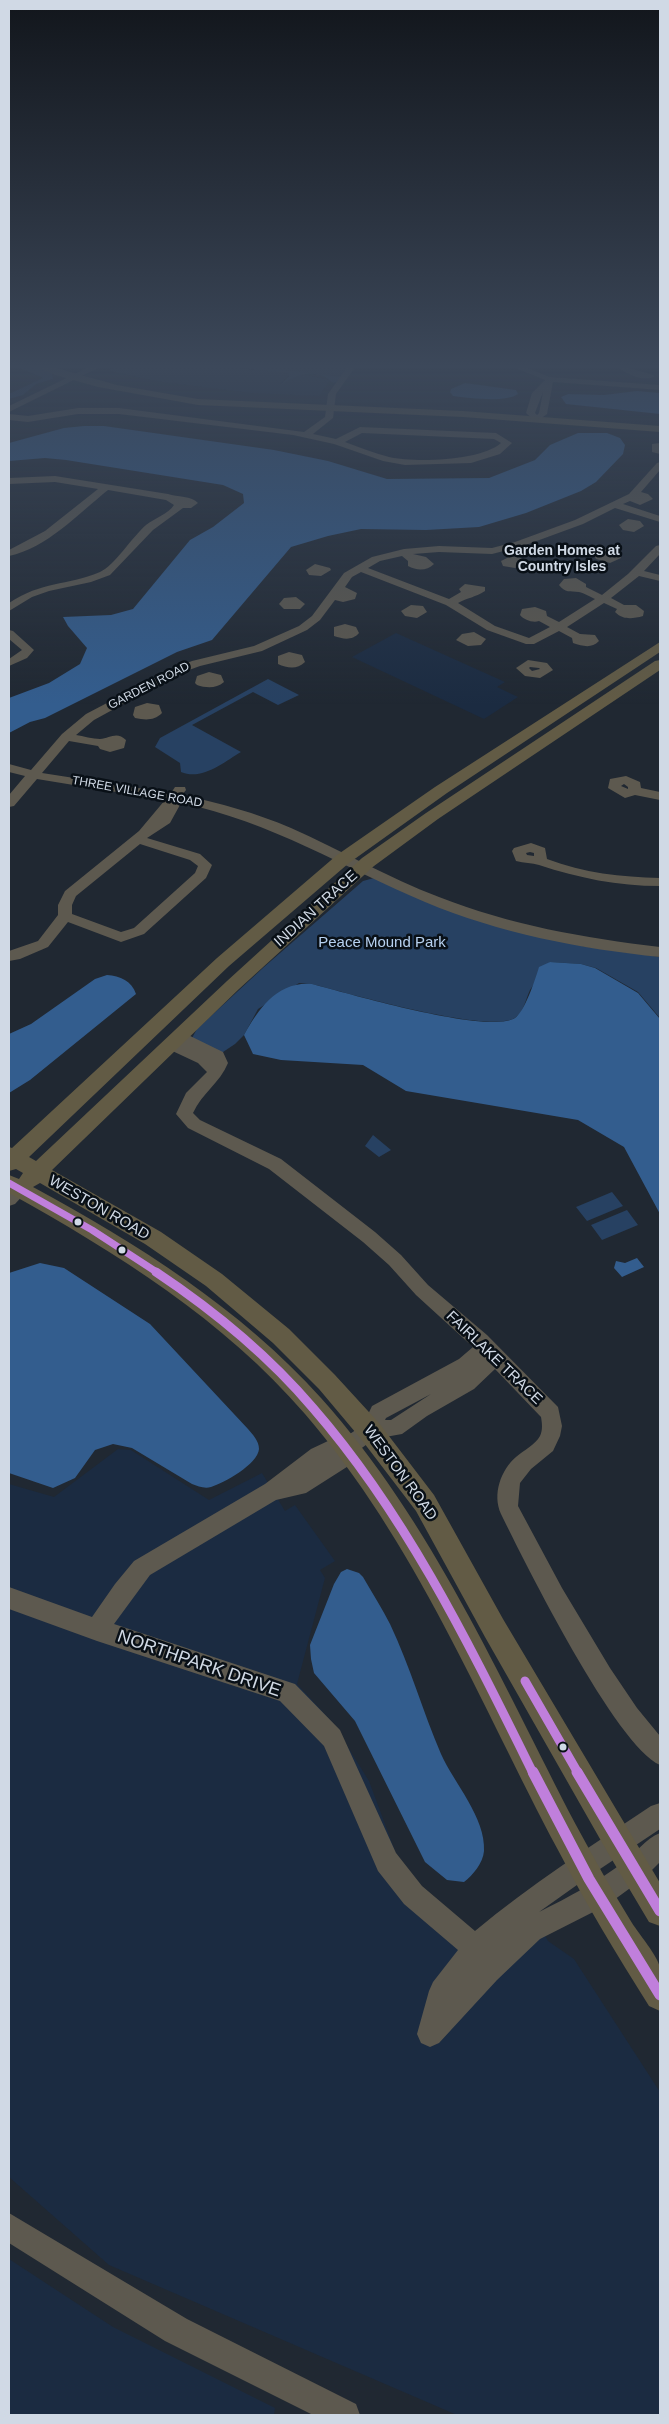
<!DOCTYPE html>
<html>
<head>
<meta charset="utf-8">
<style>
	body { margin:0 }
	#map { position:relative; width:669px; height:2424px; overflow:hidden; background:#202832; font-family:Helvetica,sans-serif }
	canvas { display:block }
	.frame { position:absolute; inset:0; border:10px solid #d0d9e5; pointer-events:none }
</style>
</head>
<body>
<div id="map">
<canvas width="669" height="2424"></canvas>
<div class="frame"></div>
</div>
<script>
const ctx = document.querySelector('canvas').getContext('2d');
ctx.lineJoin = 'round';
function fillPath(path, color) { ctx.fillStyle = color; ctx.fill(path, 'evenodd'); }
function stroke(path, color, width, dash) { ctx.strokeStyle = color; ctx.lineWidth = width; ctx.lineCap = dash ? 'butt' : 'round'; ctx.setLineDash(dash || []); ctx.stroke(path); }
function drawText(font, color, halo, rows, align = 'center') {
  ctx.font = font + ' Helvetica,sans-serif'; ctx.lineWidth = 5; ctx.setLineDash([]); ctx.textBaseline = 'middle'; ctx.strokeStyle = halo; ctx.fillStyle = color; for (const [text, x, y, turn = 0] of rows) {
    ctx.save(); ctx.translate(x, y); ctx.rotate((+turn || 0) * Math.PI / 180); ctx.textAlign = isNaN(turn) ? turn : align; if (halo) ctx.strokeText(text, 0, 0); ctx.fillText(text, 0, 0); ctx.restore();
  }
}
fillPath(new Path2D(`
	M112 366H227L252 370 262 369 290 374 280 384 293 376 302 374 330 380 319 396 250 393 155 381 110 371Z
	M268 366H352L343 378 267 368Z
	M396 633 505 682 497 687 518 697 484 719 352 657Z
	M118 1449 131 1450 209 1500 262 1473 285 1511 295 1505 335 1561 320 1570 325 1578 297 1684 333 1723 369 1781 398 1859 417 1884 485 1940 540 1926 548 1941 574 1959 660 2092V2415H457L109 2265 9 2177V1484L54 1497Z
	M9 2259 113 2327 275 2408 274 2415H9Z`), '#1b2b41');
fillPath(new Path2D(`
	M16 366H38L52 372 53 379 36 384 23 395 9 399V394L43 378Z
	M227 366H268L267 368 341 377 338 382 333 383C331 382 330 380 328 379 312 368 291 376 279 387L289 376 288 373Z
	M268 679 299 695 278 705 253 692 192 725 241 752C224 762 202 781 181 772L180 763 155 747 160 738Z
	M374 878 582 946 660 957V1018L638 992 596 968 581 964 550 962C544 971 536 980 530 990 526 998 524 1011 516 1017 493 1036 345 992 312 984L299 983 258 1009 244 1035 235 1044 217 1056 192 1038 197 1029 264 967 363 881Z
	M373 1135 391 1150 379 1157 365 1146Z
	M612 1192 623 1206 587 1221 576 1207Z
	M627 1210 638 1225 602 1240 591 1225Z`), '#274162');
fillPath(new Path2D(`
	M465 383 516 390 518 394C506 403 468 398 453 396L450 392 451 389Z
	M637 391 660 393V414L566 404 561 397 568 394 604 395Z
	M84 426H104L274 450 328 461 387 479 489 478 535 460 550 445 578 433H607L620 438 625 445 623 454 596 482 581 491 526 513 479 527 426 530 361 529 328 536 291 547 212 640 177 652 45 718 30 722 9 733V698L49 683 80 664 87 648 68 626 63 617 111 615 133 609 190 540 213 527 244 503 243 494 223 485 66 460 45 458 9 461V443L64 428Z
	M550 962 581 964 595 968 638 993 660 1019V1214L624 1147 578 1120 406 1091 363 1065 281 1060 253 1054 244 1035C259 1008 278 981 312 984 347 993 488 1035 515 1018 525 1011 535 980 539 967Z
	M107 975C120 976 132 981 136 994L30 1080 9 1093V1034L31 1024 95 979Z
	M637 1258 644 1267 622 1277 614 1268 616 1261 625 1263Z
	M40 1263 64 1268 150 1324 248 1429C253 1435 259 1441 259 1449 258 1464 224 1483 211 1487 204 1489 198 1486 192 1484L132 1448 113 1444 95 1450 75 1478 53 1488 9 1473V1273Z
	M347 1569 359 1573 363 1577C372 1593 382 1608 390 1624 410 1666 423 1712 441 1754 454 1783 486 1818 484 1851 483 1863 473 1875 464 1882L447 1880 425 1862 355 1721 314 1673 311 1659 310 1645 334 1584 341 1572Z`), '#335d8e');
fillPath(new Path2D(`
	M91 366H102L9 412V406Z
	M348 366H356L336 394 333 418 313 434 336 439 360 427 496 433 512 443 500 454 471 463 405 465 383 461 334 444 293 435 119 414H78L28 422 9 420V414L28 416 78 408H119L304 432 325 417 328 394ZM362 433 494 439 501 443C481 461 415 463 389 457 374 453 359 447 345 442Z
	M510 366H522L550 377 660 385V390L553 382 547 414 536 422 526 413 532 393 545 380ZM543 392 539 413 537 415 535 413Z
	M617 366C622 366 652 374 655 376 645 383 625 374 617 366Z
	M660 443V454L652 452V444Z
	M660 462V470L641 492 648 494 653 499 640 505 630 501 623 504 660 516V522L615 508 583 524 523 546 492 554 439 552 413 554 426 557 434 564C427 571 417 571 408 566V561L402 556 380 561 368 568 449 599 461 592 459 589 465 584 485 587V591C476 597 467 598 458 603L495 626 529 638 550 627 539 621C533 623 524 620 520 615L522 609 535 607 546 611 547 616 559 622 595 599C591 597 584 593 579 592 570 591 565 593 559 585L564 579 576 578 586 584V587L602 595 628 574 656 546 660 545V554L644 571 660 575V581L639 576 611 598 624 605H636L644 611 643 616C632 619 623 620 615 612L617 609 604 603 567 627 580 634 595 635 599 641C591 649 583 646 573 643L572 638 559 631 534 644H526L487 630 446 605 361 572 352 577 345 587 357 593 355 599 343 602 335 600 320 620 307 630 262 651 200 666 178 674 94 720 76 735C83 736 93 739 100 739 110 738 117 731 126 740L124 748 110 752 100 749 98 746 69 741 42 773 171 793 175 787H185L186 790 182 795C220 803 256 813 291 828 341 850 388 878 439 897 510 925 584 938 660 947V957C581 949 499 933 425 902 342 867 272 822 181 803L170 823 147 838 200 854 212 865 206 878 144 934 121 942 68 922 48 947 20 959 9 961V951L38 941 58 915V905L65 891 139 831 165 800 37 779 14 806 9 807V795L25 776 9 772V764L31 770 62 734 86 714 170 670 192 661 254 646 299 626 312 616 344 573 372 557 404 549 439 546 492 548 515 542 575 520 629 494 657 463ZM140 844 190 860 198 866 195 873 134 928 121 932 72 914V905L76 896Z
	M55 476 168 494C177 497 192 496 198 503L191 508H183L153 530 110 575 91 582 49 591 32 597 9 611V603C42 581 66 586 100 572 114 566 133 536 146 525 155 518 168 514 174 505L166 500 108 490C78 514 47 548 9 556V550L45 531 98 489 55 482 9 484V478Z
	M628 519 640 521 644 526 634 532 623 530 619 525Z
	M605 549 618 552 621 558 610 563 596 559 594 555Z
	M511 556 521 558 524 563 515 568 503 566 501 561Z
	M315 564 330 568 331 570 321 576 309 575 306 570Z
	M296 597 305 604 300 609H284L279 604 284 598Z
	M411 605 423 606 427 612 417 618 405 616 401 611Z
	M345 624 356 627 359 633C352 641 343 639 334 636V627Z
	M9 630 13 631 34 650 27 658 9 666V659L22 650 9 639Z
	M474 632 486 639 481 645 468 646 456 640 462 634Z
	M289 652 302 655 305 662C297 670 287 668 278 664V656Z
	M528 660 547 663 553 670 540 678 525 676 516 668ZM530 667 539 668 540 669 532 671 529 668Z
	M209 672 221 675 224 682C216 689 206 688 197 685L195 683 197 676Z
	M147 703 159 705 162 713C154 721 145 720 135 718L133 715 135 707Z
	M626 776 640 782 641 788 660 792V800L635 795 625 798 608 788 610 779ZM624 784 628 787V789L621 786Z
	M531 843 545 848 547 859C584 873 621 877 660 878V886C617 886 579 878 539 865 532 863 524 863 516 861L512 851 514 848ZM530 852 534 853V856L527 855 526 853Z
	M180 1031 223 1052 228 1063C220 1083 202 1093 193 1113L200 1120 281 1159 375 1232 401 1255 428 1285 487 1335 558 1407 562 1426 560 1436 553 1451 531 1469 520 1483 518 1506 562 1588 610 1668 637 1708 660 1736V1765C616 1746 525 1563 501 1514 492 1494 501 1470 516 1457 524 1450 535 1445 540 1436 543 1430 542 1423 541 1417L495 1369 474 1389 427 1416 402 1434 374 1439 355 1453 350 1465 306 1493 276 1500 150 1575 114 1624 295 1684 340 1730 396 1853 422 1886 475 1931C530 1885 591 1846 651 1806L660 1803V1829L591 1875 539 1912C569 1897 597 1882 624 1862 636 1853 645 1839 660 1833V1862L644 1878 607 1905 540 1939 497 1980 439 2043 430 2047 421 2043 417 2034 429 1991 433 1982 458 1950 404 1904 378 1871 324 1746 280 1701 97 1641 9 1609V1587L92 1617 115 1584 134 1561 265 1484 311 1449 328 1441 344 1438 363 1425 372 1406 459 1359 473 1347 416 1295 389 1265 363 1242 269 1169 188 1128 176 1114 186 1093 207 1072 198 1063 166 1048 164 1044 166 1040 174 1039 172 1036 174 1032ZM431 1394 391 1420H385L386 1418Z
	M20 1182 26 1184 29 1189 15 1204 9 1206V1189Z
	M9 2213 187 2319 356 2404 360 2415H313L165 2341 9 2243Z`), '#5d594f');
fillPath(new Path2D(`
	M34 366H49L117 385 198 399 463 411 660 426V432L463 417 198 405 98 387 55 375Z
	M660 642V652L447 793 349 863 229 966 29 1157 36 1161 227 981 362 858 426 813 655 661 660 660V670L438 819 374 866 239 989 52 1170 161 1232 222 1274 289 1329 335 1375 379 1423 434 1495 503 1619 660 1883V1926L649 1922 608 1853 485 1637 416 1511 361 1439 319 1389 273 1343 206 1286 145 1244 40 1183 33 1187C138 1244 241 1309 321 1398 433 1523 500 1679 576 1825 594 1858 612 1891 632 1923 639 1934 658 1956 660 1968 663 1981 661 1998 660 2011L649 2006C617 1955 586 1904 558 1850 479 1701 416 1543 305 1414 224 1320 117 1253 9 1193V1175L19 1179 23 1173 16 1169 9 1171V1147L12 1148 217 958 337 855 435 787Z`), '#625b45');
stroke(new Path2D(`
	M9 1183 92 1230 158 1273`), '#c07fdc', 7);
stroke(new Path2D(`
	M156 1272C213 1310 268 1355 313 1408 407 1516 470 1646 533 1773
	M525 1681 578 1773`), '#c07fdc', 9);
stroke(new Path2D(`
	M533 1772 589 1879 660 1995
	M577 1772 660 1911`), '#c07fdc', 11);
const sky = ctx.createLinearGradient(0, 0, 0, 705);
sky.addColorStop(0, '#12161c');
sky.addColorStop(0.52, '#3c485a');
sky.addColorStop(1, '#3c485a00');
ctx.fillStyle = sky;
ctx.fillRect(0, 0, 669, 705);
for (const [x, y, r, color] of [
	[78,1222,4.5,"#d0d9e5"],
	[122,1250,4.5,"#d0d9e5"],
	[563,1747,4.5,"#d0d9e5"]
]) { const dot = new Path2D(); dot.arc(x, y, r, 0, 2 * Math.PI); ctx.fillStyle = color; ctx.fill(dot); stroke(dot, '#091017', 2); }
drawText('12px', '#d0d9e5', '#091017', [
	["GARDEN ROAD",149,686,-27],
	["THREE VILLAGE ROAD",137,792,10]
]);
drawText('bold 14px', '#d0d9e5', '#091017', [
	["Garden Homes at",562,551],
	["Country Isles",562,567]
]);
drawText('15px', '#d0d9e5', '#091017', [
	["INDIAN TRACE",316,909,-42],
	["WESTON ROAD",99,1208,30],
	["FAIRLAKE TRACE",494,1358,44],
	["WESTON ROAD",400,1473,54]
]);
drawText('15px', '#b7d1f0', '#091017', [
	["Peace Mound Park",382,943]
]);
drawText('18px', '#d0d9e5', '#091017', [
	["NORTHPARK DRIVE",199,1664,19]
]);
</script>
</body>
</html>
